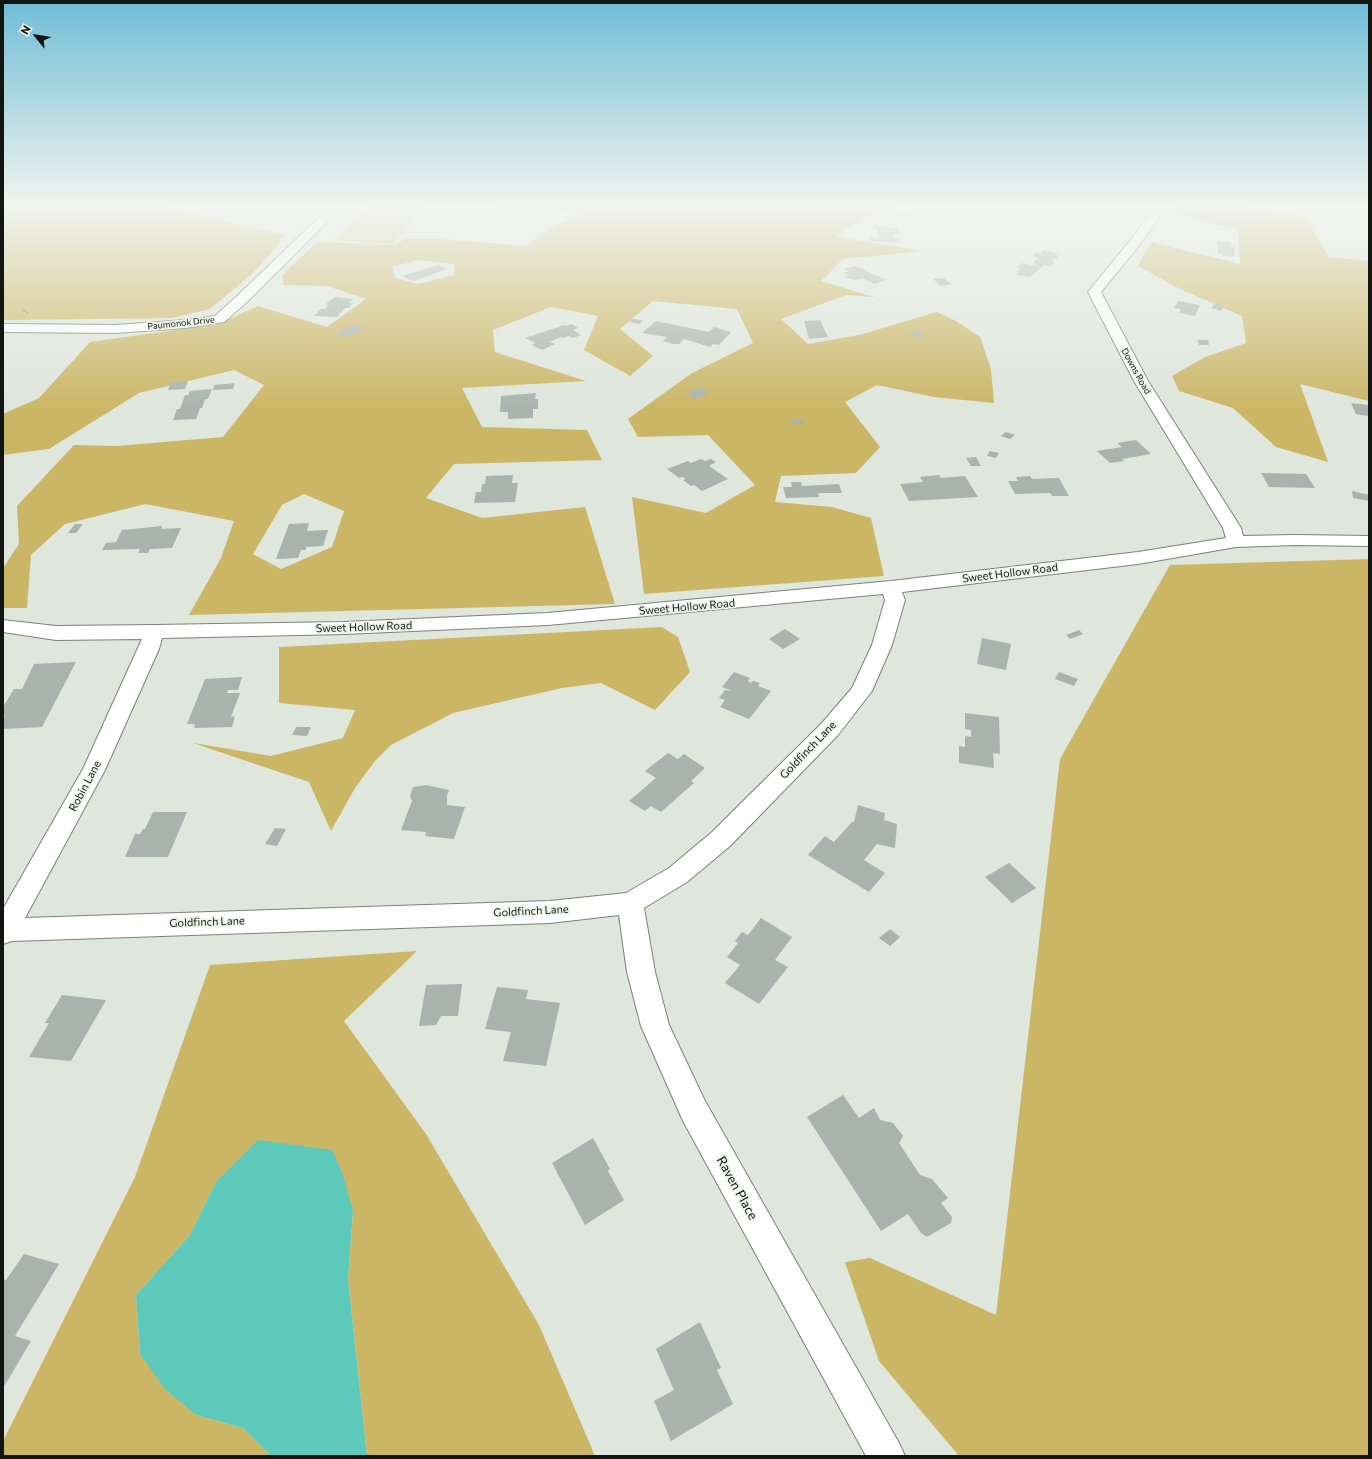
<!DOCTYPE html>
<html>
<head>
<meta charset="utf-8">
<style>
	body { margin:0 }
	#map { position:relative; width:1372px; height:1459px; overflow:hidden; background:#dfe6dc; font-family:Commissioner,sans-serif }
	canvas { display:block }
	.frame { position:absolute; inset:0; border:4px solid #131512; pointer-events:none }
	.north { position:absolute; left:16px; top:16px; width:40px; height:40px; -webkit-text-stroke:3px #ecf4ea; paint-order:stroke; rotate:300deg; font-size:11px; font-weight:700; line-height:16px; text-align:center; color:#131512 }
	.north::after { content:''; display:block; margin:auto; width:14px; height:18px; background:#131512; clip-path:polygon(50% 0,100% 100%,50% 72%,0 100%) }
</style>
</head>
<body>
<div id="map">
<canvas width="1372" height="1459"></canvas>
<div class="frame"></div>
<div class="north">N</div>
</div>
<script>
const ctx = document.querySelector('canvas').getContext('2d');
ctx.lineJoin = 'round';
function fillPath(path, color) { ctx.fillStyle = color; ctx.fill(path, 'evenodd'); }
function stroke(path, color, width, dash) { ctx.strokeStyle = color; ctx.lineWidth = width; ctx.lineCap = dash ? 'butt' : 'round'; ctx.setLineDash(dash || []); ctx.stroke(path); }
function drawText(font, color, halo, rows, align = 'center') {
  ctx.font = font + ' Commissioner,sans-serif'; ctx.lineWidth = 3.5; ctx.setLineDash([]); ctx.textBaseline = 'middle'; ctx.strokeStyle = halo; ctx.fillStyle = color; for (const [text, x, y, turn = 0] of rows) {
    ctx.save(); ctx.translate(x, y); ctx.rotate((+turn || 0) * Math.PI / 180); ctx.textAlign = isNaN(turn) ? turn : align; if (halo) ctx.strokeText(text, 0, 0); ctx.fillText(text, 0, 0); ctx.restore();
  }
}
fillPath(new Path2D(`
	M368 206H427L393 244 333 240Z`), '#d7c88e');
fillPath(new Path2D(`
	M3 206H164L284 235 275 249 251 275 210 309 172 318 3 320Z
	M481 206H894L846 228 837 237 923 251 843 259 821 281 874 297 846 295 781 319 808 344 859 335 937 312 956 321 980 337 991 369 994 403 934 397 877 385 845 402 880 447 856 473 781 476 775 502 832 507 871 518 884 576 644 594 632 497 706 513 755 485 708 435 638 437 628 419 692 373 753 343 737 309 653 301 620 329 653 356 630 376 584 350 598 316 551 307 493 330 495 352 586 381 462 388 482 427 587 430 602 460 454 464 426 498 482 518 585 507 615 604 189 615 221 558 234 521 145 504 65 524 31 555 27 608H3V568L19 544 17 506 74 445 117 446 223 437 264 385 234 370 139 393 49 449 3 455V414L39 398 90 342 218 324 258 306 327 327 366 299 327 286 284 285 282 275 317 242 394 245 406 239H440L526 246 554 226 581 214ZM418 260 455 264 454 275 418 284 395 278 392 267ZM304 494 344 511 332 547 281 569 253 554 282 505Z
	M1176 206H1242L1305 216 1329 257 1369 261V401L1300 384 1328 462 1276 447 1233 408 1179 391 1172 376 1205 357 1246 343 1242 316 1180 289 1138 266 1151 242 1240 264 1238 230 1169 212Z
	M1369 559V1456H959L879 1361 845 1262 870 1258 996 1315 1060 759 1170 565Z
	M662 627 678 637 690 672 655 710 601 683 562 688 453 713 391 745 375 761 355 788 331 831 309 782 193 743 271 756 343 738 355 710 279 703V647Z
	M417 951 344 1021 426 1134 539 1325 595 1456H367L348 1279 353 1211 216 1182 190 1235 136 1295 140 1354 196 1415 243 1428 271 1456H3V1441L135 1177 210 965Z`), '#cbb666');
fillPath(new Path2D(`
	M258 1140 332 1150 343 1175 353 1211 348 1279 367 1456H271L243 1428 196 1415 165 1389 140 1354 136 1295 190 1235 216 1182Z`), '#5cc9ba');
fillPath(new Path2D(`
	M905 211 912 215 902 216 895 212Z
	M874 226 898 228 900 235 893 234V238L899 239V243L870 241 871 237H878V230L874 229Z
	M1217 241 1230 242 1231 246 1234 247 1235 257 1223 256V253H1218Z
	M1043 250 1057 253 1056 255 1060 256 1057 260 1054 259 1052 261 1055 262 1051 267 1044 265 1030 277 1016 275 1019 272H1016L1021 269 1016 268 1021 263 1035 266 1037 264 1033 263 1038 258 1032 256 1036 252 1041 253Z
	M438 265 447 269 413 281 402 276Z
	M855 266 867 270 866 271 886 280 874 284 862 278 855 280 844 277 849 275 844 273 849 271 844 269Z
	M944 278 951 284 941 286 933 279Z
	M335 297 353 299 349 303H353L349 308H345L337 317 314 316 321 309H325L328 305 326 304Z
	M1178 301 1200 305 1195 316 1179 313 1181 309 1174 308Z
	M1214 304 1224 306 1221 311 1211 308Z
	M632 319 643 320 640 324 629 322Z
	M820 320 828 337 809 339 804 321Z
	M656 321 709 332 714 327 731 332 719 345 713 344 710 347 684 339 679 344H673L663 341 667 337 642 333Z
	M571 324 578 328 573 330 581 335 573 338 569 336 564 338 561 337 550 342 555 344 542 350 532 345 535 343 525 338 564 325 566 326Z
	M357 325 364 330 344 337 337 332Z
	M920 331 924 334H920L923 337 919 338 910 332Z
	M1197 340H1208L1209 345H1199Z
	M188 381 185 389 168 390 171 382Z
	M235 383 233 389 213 390 214 385Z
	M701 387 709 393 695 399 686 393Z
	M212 389 208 399H205L202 408H200L196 419 173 420 177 409H180L185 395H188L190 391Z
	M536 393 535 399H538V409H533V418L508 419V412H500L501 396Z
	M1351 403 1369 405V416L1356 414Z
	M802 419 804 424H792L791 420Z
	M1006 432 1015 435 1010 439 1001 436Z
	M1136 440 1151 454 1122 459 1125 461 1110 463 1097 451 1122 447 1117 443Z
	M990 451 999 453 996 458 987 456Z
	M976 457 981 466H971L966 458Z
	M701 459 705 461 711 459 716 462 709 466 728 479 702 491 694 485 691 486 683 480 686 479 682 477 679 478 667 469 688 461 691 463Z
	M1261 473 1306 474 1315 488 1269 487Z
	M513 475 512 483H518L515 502 474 503 476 492H481L482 484H485L486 476Z
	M939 475 941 478 965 476 978 497 909 501 900 484 923 482 920 477Z
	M1030 476 1032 479 1059 478 1069 496H1052L1050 493 1015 494 1008 481H1018L1016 477Z
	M791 482H801L802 486 839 484 842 493H818L819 497 786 498 783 487H792Z
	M1352 491 1369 495V501L1353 498Z
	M309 523 307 531 328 530 323 546 306 547V550H301L298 558 276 559 289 524Z
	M75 524H83L76 533H68Z
	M162 526 161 529 181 528 172 548 150 549 148 553H138L140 549 102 550 106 543 116 542 122 530Z
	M785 629 800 639 783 649 769 639Z
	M1079 630 1083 634 1070 639 1066 635Z
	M982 638 1011 644 1006 670 977 664Z
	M76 662 42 727 3 729V719L5 715H3V707L14 689H22L34 664Z
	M734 672 750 678 748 681 751 683 753 681 760 683 758 686 771 691 749 719 720 707 725 700 719 698 725 690 732 691 722 687Z
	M1059 672 1078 679 1074 686 1055 679Z
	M242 677 238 690H228L227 693H240L231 717 235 716 232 727 194 728 195 724H187L205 679Z
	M965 713 999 717 1000 754 993 753 994 768 959 763V746L965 747V736L971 737V730L965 729Z
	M296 727H311L307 736 292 735Z
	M668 753 678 759 684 754 705 768 691 781 694 783 661 812 651 806 645 811 629 801 656 778 645 771Z
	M426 785 449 790 447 796V805L465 807 454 839 425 836 426 832 401 830 412 801 410 796 413 787Z
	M858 805 885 813 884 820 897 824 895 848 877 844 864 860 885 873 869 892 808 855 825 836 834 842 852 822H854Z
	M153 812H187L168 857H125L135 834H140L143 829H145Z
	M275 828 286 829 277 846 265 844Z
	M1009 863 1036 888 1012 903 985 877Z
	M761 918 792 937 775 960 788 967 759 1004 725 983 740 965 727 957 738 943 735 941 742 932 748 935Z
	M890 929 900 937 890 946 879 938Z
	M462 984 458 1016H441L436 1025 419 1026 426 985Z
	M497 987 528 990 526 999 560 1003 546 1066 503 1061 511 1032 485 1029Z
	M62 995 106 1000 71 1061 29 1057 49 1023H45Z
	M843 1095 859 1118 874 1108 880 1120 893 1123 903 1136 899 1143 920 1175 932 1179 948 1198 941 1203 952 1217 951 1223 927 1237 921 1233 908 1214 881 1231 807 1117Z
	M593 1138 610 1169 608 1171 624 1200 585 1225 552 1163Z
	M24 1254 59 1264 15 1336 31 1341 5 1385 3 1384V1279L6 1280Z
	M700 1322 721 1368 717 1370 733 1404 671 1441 654 1401 674 1390 656 1349Z`), '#a7b3ac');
const minor = new Path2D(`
	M331 206H343L247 302 224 322 185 328 116 333 3 332V324L116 325 185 320 215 316 237 296Z
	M1156 206H1167L1137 248 1101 292 1148 381 1241 528 1243 536 1295 535 1369 536V546L1295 545 1236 547 1138 564 902 592 905 600 892 645 872 691 838 735 730 846 687 882 644 908 655 972 669 1025 705 1101 899 1443 905 1456H866L683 1121 641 1026 627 972 619 915 550 923 12 941 3 944V909L83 769 142 639 56 640 3 632V620L56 626 154 625 344 622 548 613 891 581 1138 552 1226 538 1223 528 1134 381 1088 292 1129 242ZM883 594 885 600 872 645 852 688 822 723 712 832 669 868 626 893 550 901 25 918 105 770 159 649 162 638 344 634 548 625Z`);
stroke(minor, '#7b8279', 2);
stroke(new Path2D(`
	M23 310 28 313`), '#888d86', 1.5, [2.5, 1]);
fillPath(minor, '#fff');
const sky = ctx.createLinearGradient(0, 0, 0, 410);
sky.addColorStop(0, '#70bcd6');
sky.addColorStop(0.5, '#f1f4ef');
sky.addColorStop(1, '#f1f4ef00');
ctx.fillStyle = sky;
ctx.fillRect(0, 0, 1372, 410);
drawText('9px', '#131512', '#ecf4ea', [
	["Paumonok Drive",181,323,-6],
	["Downs Road",1136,371,61]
]);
drawText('11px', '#131512', '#ecf4ea', [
	["Sweet Hollow Road",1010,573,-7],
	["Sweet Hollow Road",687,607,-5],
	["Sweet Hollow Road",364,627,-2],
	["Goldfinch Lane",808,750,-46],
	["Robin Lane",85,786,-62],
	["Goldfinch Lane",531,911,-3],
	["Goldfinch Lane",207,922,-2]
]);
drawText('13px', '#131512', '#ecf4ea', [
	["Raven Place",737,1188,61]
]);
</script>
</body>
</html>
